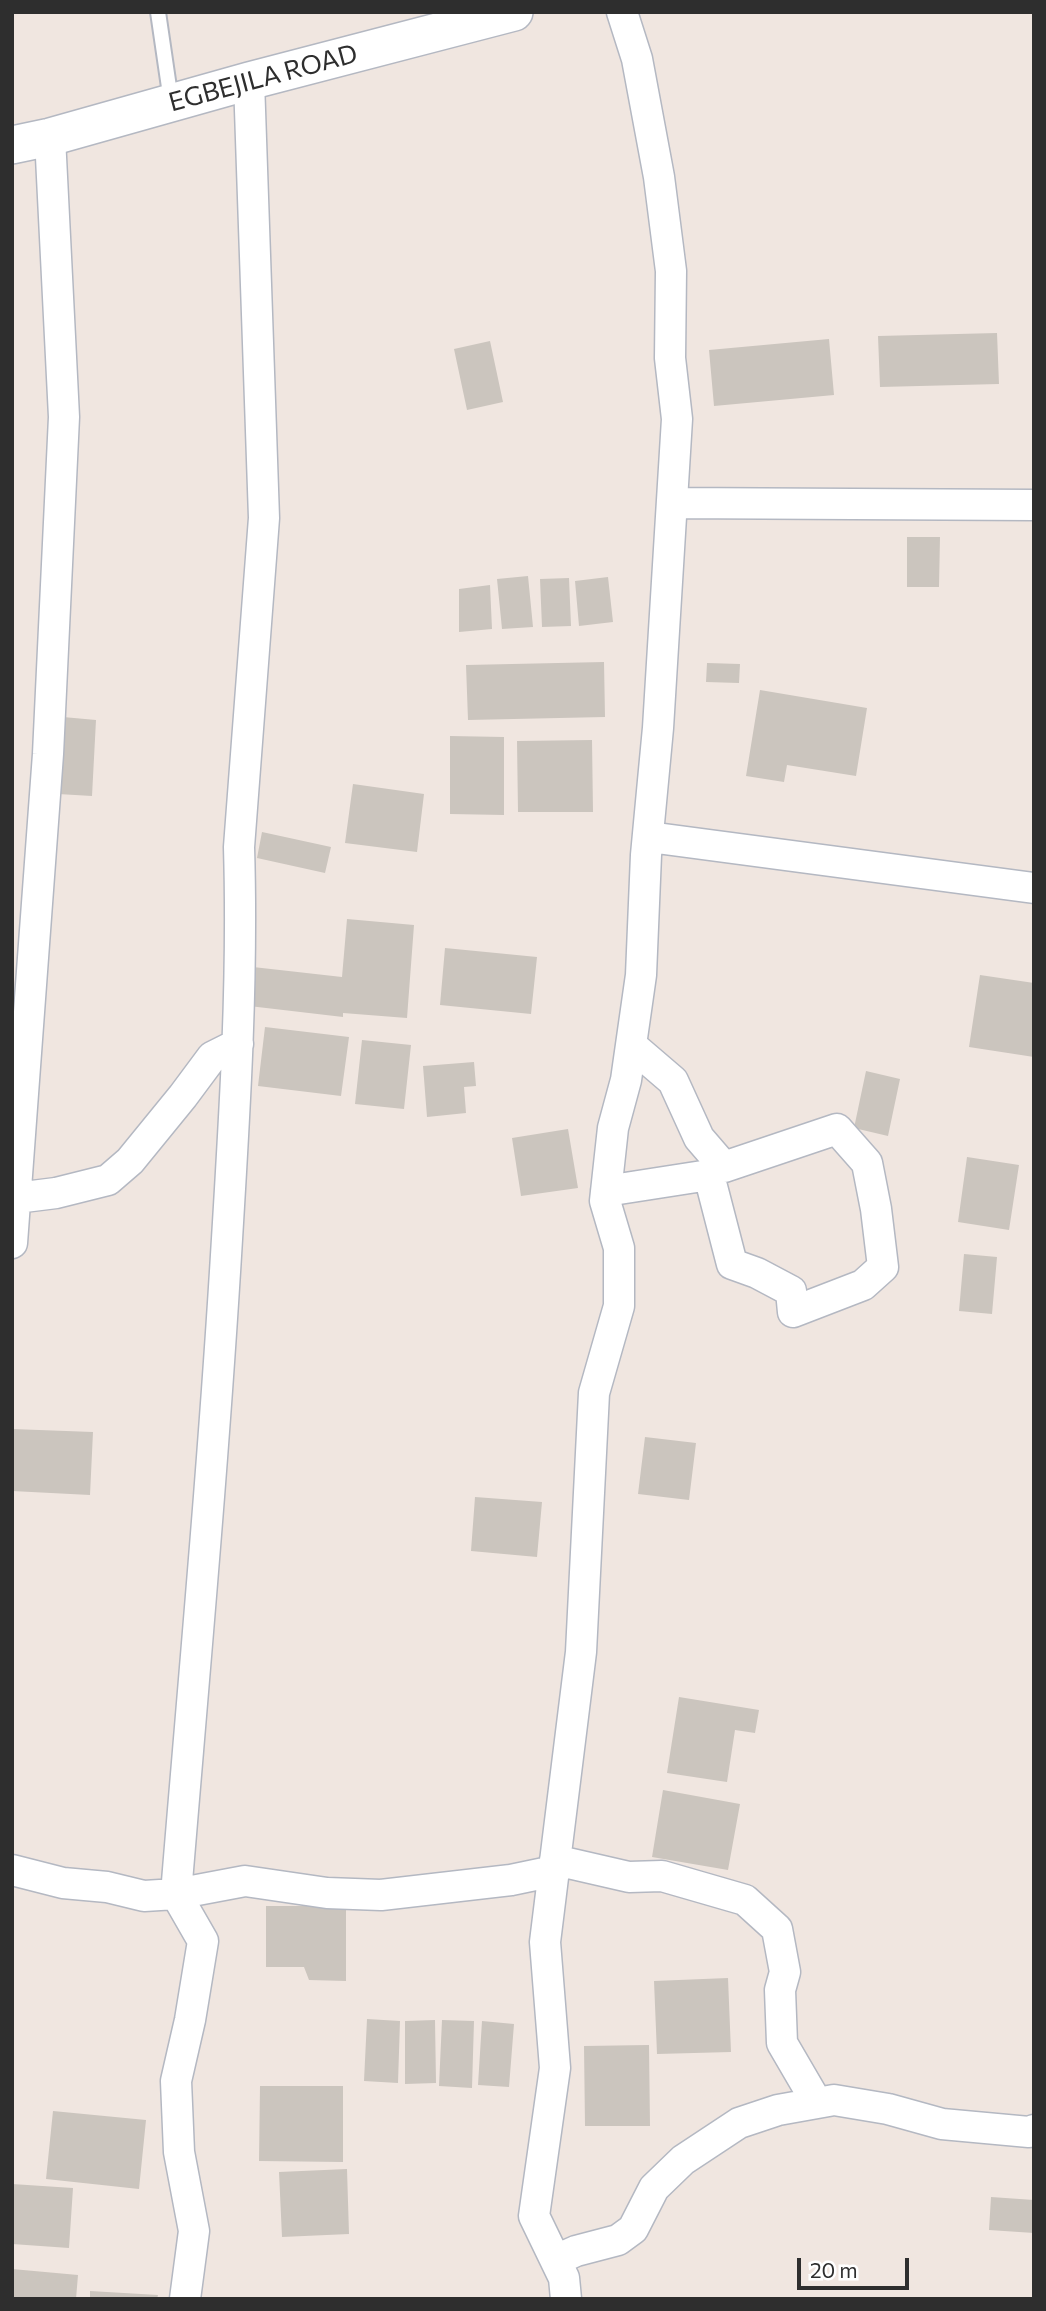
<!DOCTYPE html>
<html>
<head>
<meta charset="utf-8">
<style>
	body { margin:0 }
	#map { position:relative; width:1046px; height:2311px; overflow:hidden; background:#f0e6e0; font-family:Commissioner,sans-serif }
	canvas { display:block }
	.frame { position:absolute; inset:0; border:14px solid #2e2e2e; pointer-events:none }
	.scale { position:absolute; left:797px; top:2258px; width:112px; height:32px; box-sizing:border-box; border:4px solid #2e2e2e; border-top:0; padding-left:9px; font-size:21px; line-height:24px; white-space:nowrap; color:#2e2e2e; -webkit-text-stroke:5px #fff; paint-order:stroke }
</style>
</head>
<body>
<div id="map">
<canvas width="1046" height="2311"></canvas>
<div class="frame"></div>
<div class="scale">20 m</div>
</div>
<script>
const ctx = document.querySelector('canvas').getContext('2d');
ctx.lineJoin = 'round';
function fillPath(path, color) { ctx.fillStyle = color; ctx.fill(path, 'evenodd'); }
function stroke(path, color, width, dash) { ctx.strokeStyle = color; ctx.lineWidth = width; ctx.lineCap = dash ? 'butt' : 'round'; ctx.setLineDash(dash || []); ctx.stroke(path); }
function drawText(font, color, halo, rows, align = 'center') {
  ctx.font = font + ' Commissioner,sans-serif'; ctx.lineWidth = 5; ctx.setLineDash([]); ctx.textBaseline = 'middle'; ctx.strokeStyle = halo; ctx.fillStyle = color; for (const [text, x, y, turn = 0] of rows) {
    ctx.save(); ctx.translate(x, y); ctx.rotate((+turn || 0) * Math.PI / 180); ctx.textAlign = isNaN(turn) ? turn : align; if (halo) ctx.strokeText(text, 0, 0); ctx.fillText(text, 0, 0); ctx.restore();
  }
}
fillPath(new Path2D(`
	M997 333 999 384 880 387 878 336Z
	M829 339 834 395 714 406 709 350Z
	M490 341 503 402 467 410 454 349Z
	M907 537H940L939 587H907Z
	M528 576 533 627 502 629 497 579Z
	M608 577 613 622 579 626 575 581Z
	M569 578 571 626 542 627 540 579Z
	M490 585 492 629 459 632V589Z
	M604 662 605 717 468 720 466 665Z
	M707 663 740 664 739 683 706 682Z
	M760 690 867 708 856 776 787 765 784 782 746 776Z
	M63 717 96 720 92 796 58 794Z
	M450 736 504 737V815L450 814Z
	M592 740 593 812H518L517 741Z
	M353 784 424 794 417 852 345 843Z
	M262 832 331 847 325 873 257 858Z
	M347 919 414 925 407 1018 343 1013V1017L249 1006 253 967 342 977Z
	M445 948 537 957 531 1014 440 1005Z
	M980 975 1034 983V1057L969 1047Z
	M265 1027 349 1037 341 1096 258 1086Z
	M362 1040 411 1045 404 1109 355 1104Z
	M474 1062 476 1086 464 1087 466 1113 427 1117 423 1066Z
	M866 1071 900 1079 888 1136 854 1128Z
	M568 1129 578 1188 521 1196 512 1138Z
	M967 1157 1019 1165 1009 1230 958 1222Z
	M964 1254 997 1257 992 1314 959 1311Z
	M12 1429 93 1432 90 1495 12 1491Z
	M645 1437 696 1443 689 1500 638 1494Z
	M475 1497 542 1502 537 1557 471 1551Z
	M679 1697 759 1710 755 1733 735 1730 727 1782 667 1773Z
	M663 1790 740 1804 728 1870 652 1857Z
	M266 1906H346V1981L309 1980 304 1967H266Z
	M728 1978 731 2052 657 2054 654 1981Z
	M367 2019 400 2021 398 2083 364 2081Z
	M435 2020 436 2083 405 2084V2021Z
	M442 2020 474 2021 472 2088 439 2086Z
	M482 2021 514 2024 509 2087 478 2085Z
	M649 2045 650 2126H585L584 2046Z
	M260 2086H343V2162L259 2161Z
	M53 2111 146 2120 139 2189 46 2179Z
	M347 2169 349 2234 282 2237 279 2172Z
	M12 2184 73 2188 69 2248 12 2244Z
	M991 2197 1034 2200V2233L989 2230Z
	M12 2269 78 2275 76 2299H12Z
	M90 2291 158 2295 157 2299H90Z`), '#cbc5be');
const service = new Path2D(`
	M158 12 171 101`);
const minor = new Path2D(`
	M672 503 1034 505
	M649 837 1034 888
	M606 1191 709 1175 732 1264 757 1273 791 1291 793 1312 863 1285 883 1267 876 1209 867 1163 837 1129 724 1167 699 1138 673 1081 631 1045
	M16 1198 56 1193 108 1180 130 1161 183 1096 212 1057 238 1044
	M12 1243 48 754 64 417 50 137
	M555 1860 629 1877 662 1876 745 1900 777 1929 785 1972 780 1990 782 2043 817 2103
	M12 1870 63 1883 107 1887 144 1896 176 1894 245 1881 327 1893 381 1895 511 1880 554 1871
	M556 2260 576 2251 618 2240 633 2229 654 2188 683 2160 739 2123 778 2110 834 2100 888 2109 942 2124 1029 2132 1034 2130
	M185 2299 194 2231 179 2152 176 2081 190 2020 203 1941 176 1894C194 1676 214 1458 227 1239 235 1108 243 978 239 847L264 518 249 81
	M566 2299 564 2278 534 2216 555 2068 545 1942 581 1652 594 1393 619 1306V1248L605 1201 613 1128 626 1080 641 975 646 855 658 728 677 419 670 358 671 271 659 177 637 59 622 12`);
const tertiary = new Path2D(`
	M12 145 50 137 249 81 514 12`);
stroke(service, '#b4b8c2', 18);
stroke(minor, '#b4b8c2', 33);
stroke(tertiary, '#b4b8c2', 40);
stroke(service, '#fff', 14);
stroke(minor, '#fff', 30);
stroke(tertiary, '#fff', 37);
drawText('26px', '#2e2e2e', '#fff', [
	["EGBEJILA ROAD",263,78,-15]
]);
</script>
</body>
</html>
